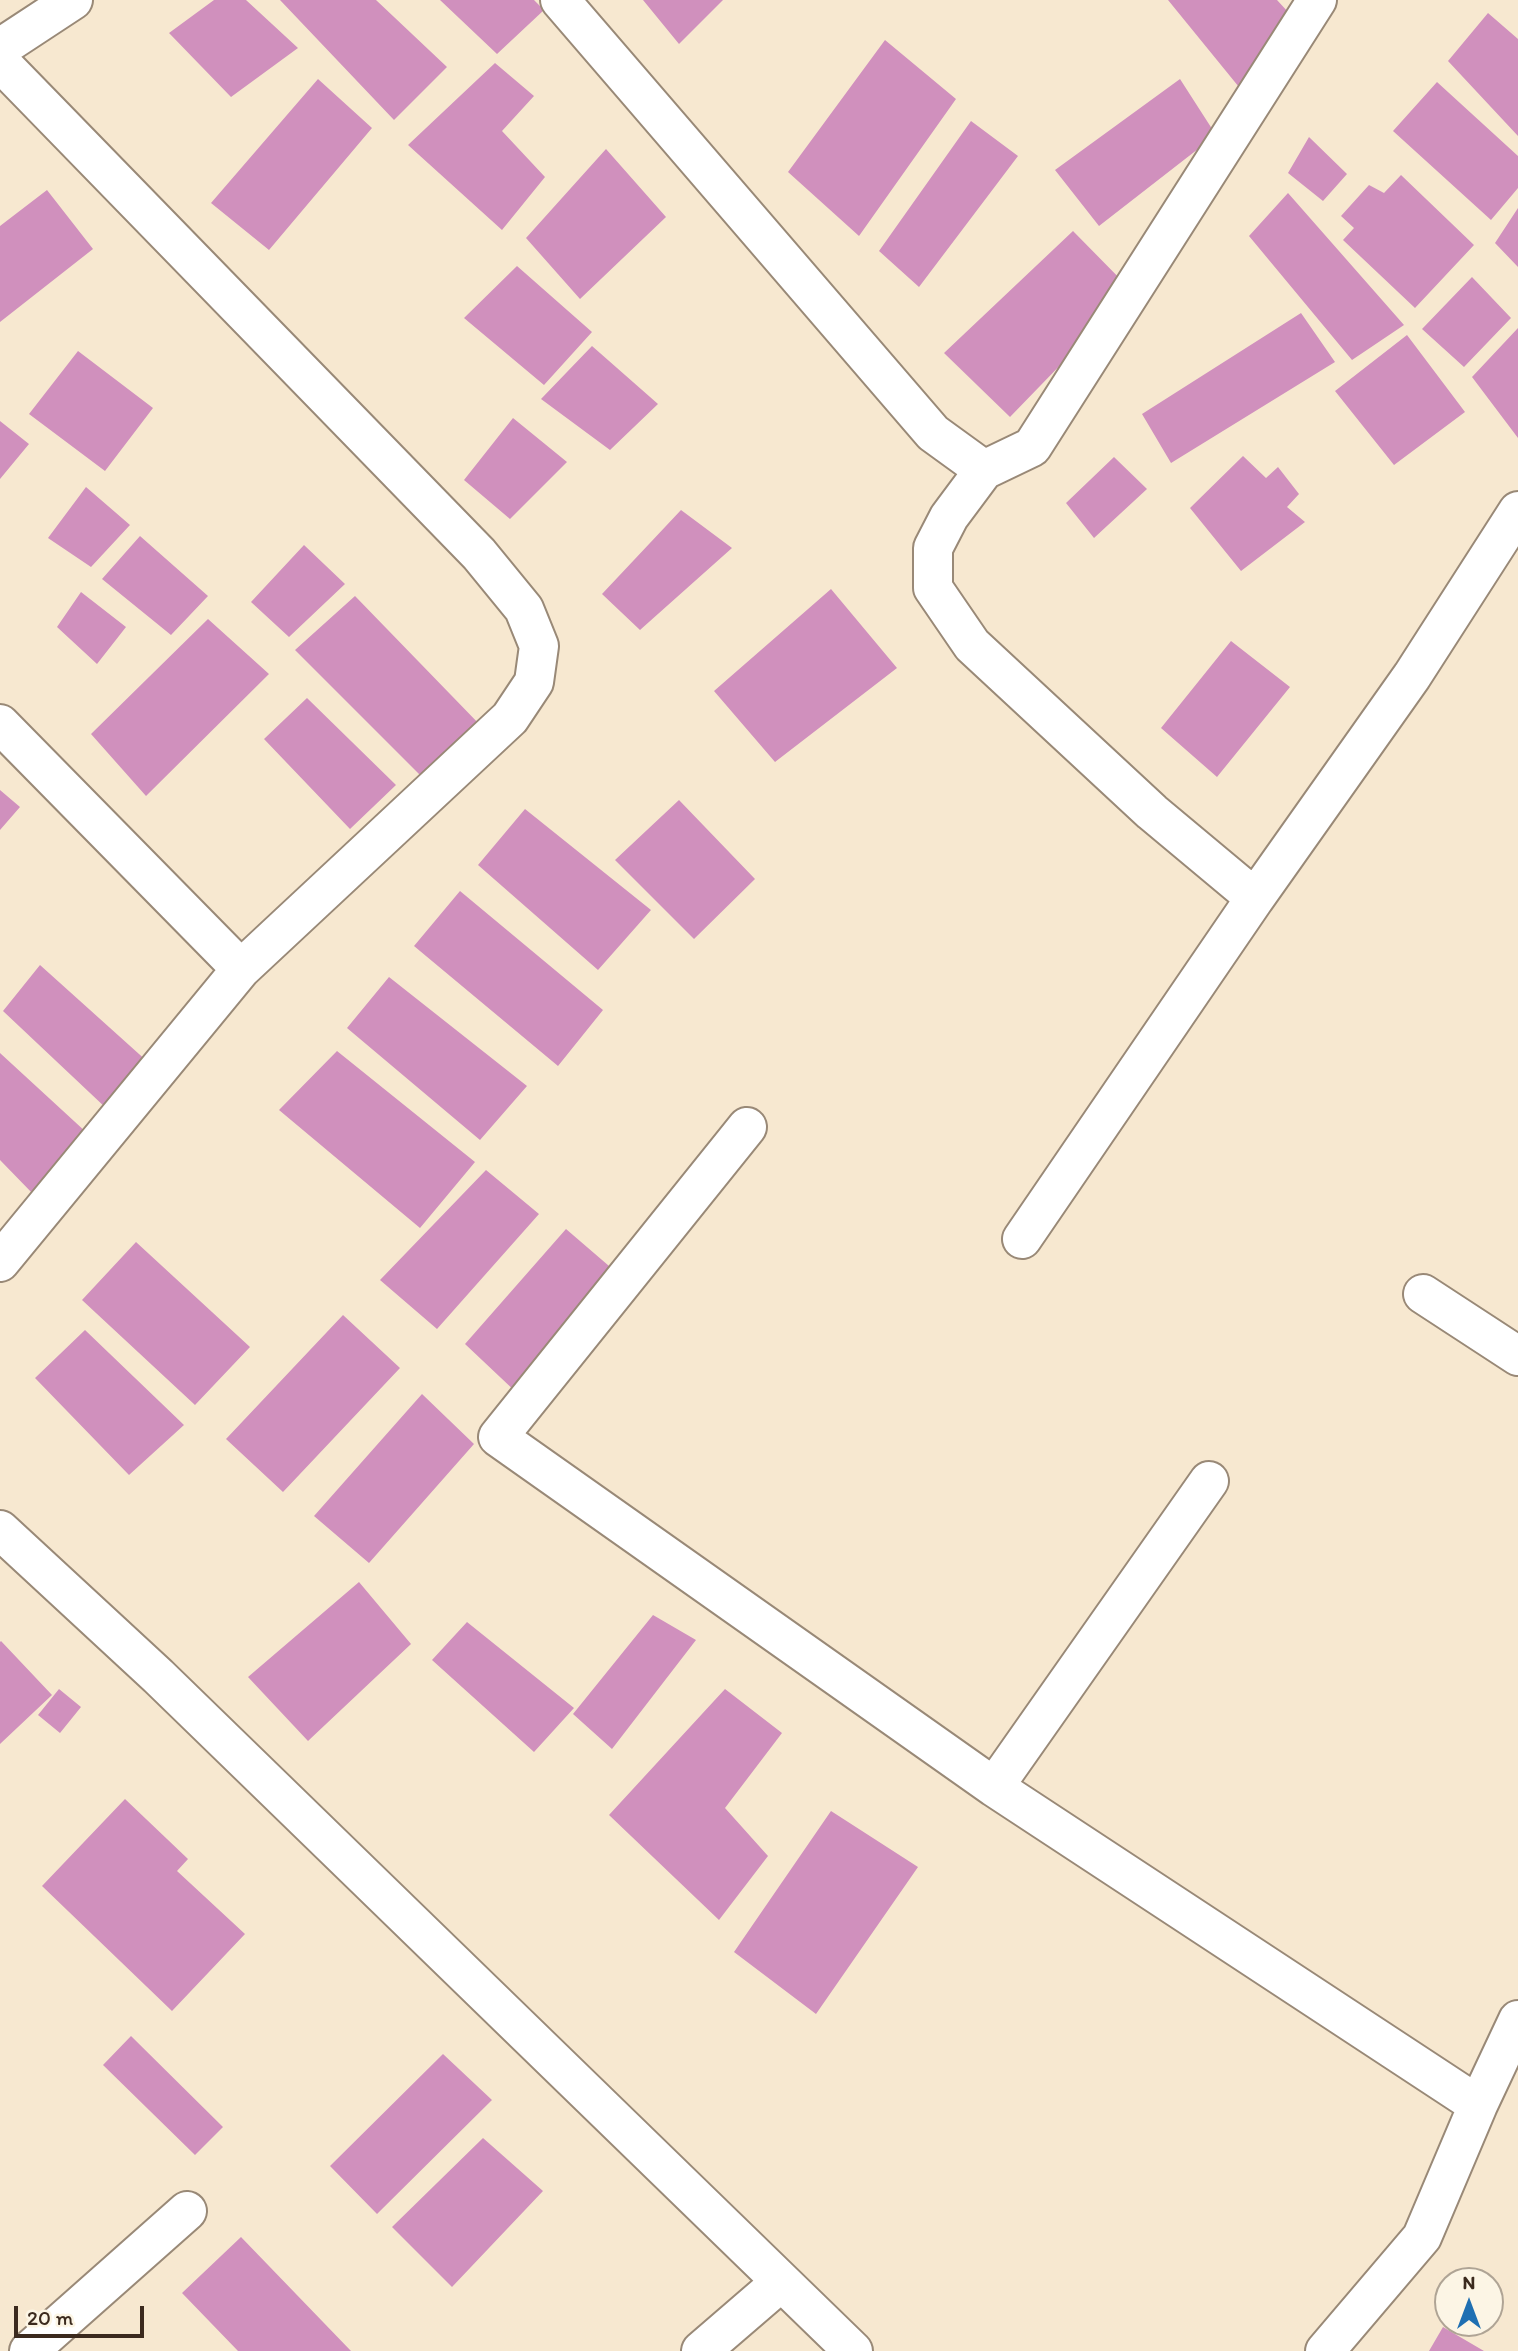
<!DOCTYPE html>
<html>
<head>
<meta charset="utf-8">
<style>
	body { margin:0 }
	#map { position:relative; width:1518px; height:2351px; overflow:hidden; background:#f7e8d0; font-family:Itim,sans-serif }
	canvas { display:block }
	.north { position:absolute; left:1434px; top:2267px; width:70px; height:70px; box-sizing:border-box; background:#fcf5e5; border:2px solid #afa495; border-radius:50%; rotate:0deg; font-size:19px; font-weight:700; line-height:28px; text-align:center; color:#3b2a1e }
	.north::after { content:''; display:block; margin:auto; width:24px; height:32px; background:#1f6fb2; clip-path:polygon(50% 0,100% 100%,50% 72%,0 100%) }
	.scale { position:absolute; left:14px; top:2306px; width:130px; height:32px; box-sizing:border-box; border:4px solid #3b2a1e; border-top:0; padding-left:9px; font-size:21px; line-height:24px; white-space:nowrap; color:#3b2a1e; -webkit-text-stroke:5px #fcf5e5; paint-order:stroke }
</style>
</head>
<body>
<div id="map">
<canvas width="1518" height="2351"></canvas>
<div class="north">N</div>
<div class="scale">20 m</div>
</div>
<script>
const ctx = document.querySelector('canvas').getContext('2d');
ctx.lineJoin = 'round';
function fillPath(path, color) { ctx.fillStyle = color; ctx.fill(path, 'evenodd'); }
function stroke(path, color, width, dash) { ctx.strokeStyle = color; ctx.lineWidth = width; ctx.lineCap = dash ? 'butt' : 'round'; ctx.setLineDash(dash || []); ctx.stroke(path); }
fillPath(new Path2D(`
	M214 0H246L298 48 231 97 169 33Z
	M280 0H376L447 67 394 120Z
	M440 0H534L544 10 497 54Z
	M643 0H723L679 44Z
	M1168 0H1277L1301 26 1243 92Z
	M1488 13 1518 39V136L1448 61Z
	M885 40 956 99 859 236 788 172Z
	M495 63 534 96 502 131 545 177 502 230 408 145Z
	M318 79 372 128 269 250 211 203Z
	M1180 79 1216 135 1099 226 1055 170Z
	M1437 82 1518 156V188L1491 220 1393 131Z
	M971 121 1018 156 919 287 879 251Z
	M1309 137 1347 174 1323 201 1288 173Z
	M606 149 666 217 580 299 526 238Z
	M1401 175 1474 245 1415 308 1343 240 1354 228 1341 216 1369 185 1384 193Z
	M47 190 93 249 0 322V226Z
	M1288 193 1404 325 1352 360 1249 236Z
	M1518 208V267L1495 243Z
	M1073 231 1132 291 1010 417 944 353Z
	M517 266 592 332 544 385 464 318Z
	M1472 277 1511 318 1464 367 1422 329Z
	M1301 313 1335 362 1171 463 1142 414Z
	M1518 328V438L1472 377Z
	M1407 335 1465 412 1394 465 1335 391Z
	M592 346 658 404 610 450 541 399Z
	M78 351 153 408 105 471 29 414Z
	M513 418 567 462 510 519 464 480Z
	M0 421 29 444 0 479Z
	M1243 456 1266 478 1278 467 1299 494 1287 507 1305 522 1241 571 1190 508Z
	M1114 457 1147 489 1094 538 1066 503Z
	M86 487 130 525 91 567 48 538Z
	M681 510 732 548 640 630 602 594Z
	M140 536 208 596 171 635 102 579Z
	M304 545 345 584 289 637 251 602Z
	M831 589 897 668 775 762 714 691Z
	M81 592 126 627 97 664 57 627Z
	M355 596 483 728 425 780 295 650Z
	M208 619 269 674 146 796 91 734Z
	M1231 641 1290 687 1217 777 1161 728Z
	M307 698 396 785 350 829 264 739Z
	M0 790 20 807 0 830Z
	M679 800 755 879 694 939 615 860Z
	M525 809 651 910 598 970 478 865Z
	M460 891 603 1010 558 1066 414 946Z
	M40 965 149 1063 107 1109 3 1011Z
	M389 977 527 1086 480 1140 347 1028Z
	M337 1051 475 1162 420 1228 279 1110Z
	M0 1053 87 1133 34 1195 0 1160Z
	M486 1170 539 1214 437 1329 380 1280Z
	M566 1229 616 1272 518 1394 465 1344Z
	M136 1242 250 1347 195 1405 82 1300Z
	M343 1315 400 1368 283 1492 226 1439Z
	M85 1330 184 1425 129 1475 35 1378Z
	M422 1394 474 1444 369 1563 314 1516Z
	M359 1582 411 1644 308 1741 248 1677Z
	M653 1615 696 1640 612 1749 573 1714Z
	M467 1622 574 1708 534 1752 432 1660Z
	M1 1641 52 1695 0 1744V1642Z
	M59 1689 81 1707 60 1733 38 1715Z
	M725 1689 782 1733 725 1808 768 1856 719 1920 609 1815Z
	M125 1799 188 1859 177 1871 245 1934 172 2011 42 1886Z
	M831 1811 918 1867 816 2014 734 1952Z
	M131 2036 223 2127 195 2155 103 2065Z
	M443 2054 492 2100 377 2214 330 2166Z
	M483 2138 543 2191 452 2287 392 2227Z
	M241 2237 351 2351H238L182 2293Z
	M1443 2327 1484 2351H1429Z`), '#d090bd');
const minor = new Path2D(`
	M560 0 933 433 984 470
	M1317 0 1032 447 984 470 949 517 933 548V588L972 645 1152 812 1255 898 1412 676 1518 511
	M0 48 73 0
	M0 62 479 554 524 609 539 646 534 682 510 718 241 969 0 1262
	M0 724 241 969
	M747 1127 498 1437 994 1787 1478 2105
	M1022 1239 1255 898
	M1423 1294 1518 1356
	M0 1530 158 1676 853 2351
	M994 1787 1209 1481
	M29 2351 187 2211
	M701 2351 781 2282
	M1325 2351 1422 2237 1478 2105 1518 2020`);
stroke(minor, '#998977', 42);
stroke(minor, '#fff', 38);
</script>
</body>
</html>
